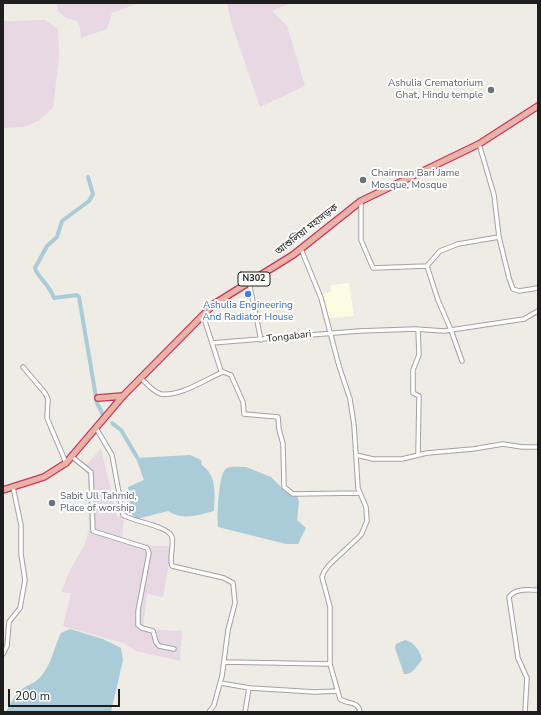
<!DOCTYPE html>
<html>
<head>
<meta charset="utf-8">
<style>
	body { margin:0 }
	#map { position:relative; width:541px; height:715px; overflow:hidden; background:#eeece5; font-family:"Nunito Sans",sans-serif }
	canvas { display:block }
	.frame { position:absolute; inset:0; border:4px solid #1e1e1e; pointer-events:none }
	.scale { position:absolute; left:8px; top:689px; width:112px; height:18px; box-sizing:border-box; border:2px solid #1e1e1e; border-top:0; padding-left:5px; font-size:12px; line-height:14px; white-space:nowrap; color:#1e1e1e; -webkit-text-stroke:3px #fff; paint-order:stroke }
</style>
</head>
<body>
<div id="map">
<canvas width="541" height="715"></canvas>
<div class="frame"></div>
<div class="scale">200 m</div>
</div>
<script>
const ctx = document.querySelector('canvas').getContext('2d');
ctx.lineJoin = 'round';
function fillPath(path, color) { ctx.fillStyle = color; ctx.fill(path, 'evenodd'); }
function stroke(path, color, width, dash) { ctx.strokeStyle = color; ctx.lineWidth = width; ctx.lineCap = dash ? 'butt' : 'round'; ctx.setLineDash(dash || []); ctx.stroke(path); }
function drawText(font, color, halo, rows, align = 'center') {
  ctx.font = font + ' "Nunito Sans","Noto Sans Bengali",sans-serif'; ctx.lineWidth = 4; ctx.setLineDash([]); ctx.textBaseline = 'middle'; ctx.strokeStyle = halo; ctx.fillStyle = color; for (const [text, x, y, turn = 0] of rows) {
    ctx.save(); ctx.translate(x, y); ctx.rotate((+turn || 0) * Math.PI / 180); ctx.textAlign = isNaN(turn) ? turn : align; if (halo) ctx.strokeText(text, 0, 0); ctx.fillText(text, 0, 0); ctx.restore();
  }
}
fillPath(new Path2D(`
	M139 3 112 13 107 29 81 38 80 27 77 21 66 18 58 11 56 3Z
	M227 3H291L272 11 287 26 305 86 260 107 232 25Z
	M45 20 58 29 59 58 53 108 38 121 24 127 3 128V21Z
	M101 448 117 516 124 518 122 538 153 546H172L163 597 147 594 143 629 182 631 180 661 136 651 123 643 63 626 71 593 61 592 71 568 84 546 89 530 88 475 83 469Z`), '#e7d8e4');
fillPath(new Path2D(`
	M349 283 354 316 328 318 323 293 331 292 330 285Z`), '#fbfce1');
fillPath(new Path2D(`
	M190 455 201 460 202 465C217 476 215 494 214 511 198 515 183 521 168 511L137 519 130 513 128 487 144 480 136 458Z
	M246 467 271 477 285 491 297 496 299 502 297 520 306 528 298 544H286L218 527C217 516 218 472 227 468 232 466 241 467 246 467Z
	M70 629 103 639 121 648 123 660 111 712H6C10 705 15 694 22 689 29 684 36 683 42 675 52 663 54 647 61 633Z
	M405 640C414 642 421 652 422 660 417 666 412 675 404 674L395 648 396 644Z`), '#aaccd8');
stroke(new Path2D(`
	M88 177 93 194 89 201 62 221 57 237 47 246 35 268C36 275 51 287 54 298L77 295 79 297 97 403 103 415
	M112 423 121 430 137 457`), '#aaccd8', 4);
const minor = new Path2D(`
	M479 144 494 195 499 237 509 278 513 289 519 291 538 288
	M361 201V240L373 268 427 266 440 251 458 244 499 237
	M301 249 321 298 339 366 350 399 354 425 358 488 366 507 367 521 361 535 329 565 324 572 322 577 330 607V664L340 699C348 705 358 700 360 712
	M427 266 438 300 451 330 462 361
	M249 282 261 340
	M203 315 221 371 231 375 243 402 244 414 278 417 279 429 283 444 284 487 293 494 359 493
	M418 329 419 355 413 370V393L419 396 418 455
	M212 343 359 331 415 329 444 331 524 319 538 311
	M23 367 45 393 48 399 47 418 66 463
	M141 378C146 383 153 392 161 394 180 397 206 379 223 372
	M96 428 112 455 123 515C134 522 169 526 172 537 174 547 169 557 172 566L224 578 233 583 235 603 228 630 222 676 214 705 209 712
	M356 455 373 459H402L427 453 473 449 503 444 522 447H538
	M71 456 91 472 93 531 147 548 149 553 138 611V625L142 628 153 631 156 642 159 646 174 649
	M3 654 7 646 9 622 20 608 25 580 21 554V525L13 487
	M224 662 330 664
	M220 683 250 688 315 692 338 691
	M245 712 249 688
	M525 712 527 678 518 658 509 597C516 588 527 590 538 590`);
const trunk = new Path2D(`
	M98 398 123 396
	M3 490 44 477 66 463 123 396 214 304 293 255 361 201 479 144 538 106`);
stroke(minor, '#a2a2a2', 5.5);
stroke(trunk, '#ca3564', 8);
stroke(minor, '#fff', 3.5);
stroke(trunk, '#e8b4a3', 5.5);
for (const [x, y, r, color] of [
	[491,90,4,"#6b7280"],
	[363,180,4,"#6b7280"],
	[248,294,4,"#3f7fe0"],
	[52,503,4,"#6b7280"]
]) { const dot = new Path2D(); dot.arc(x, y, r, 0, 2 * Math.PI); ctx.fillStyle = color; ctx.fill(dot); stroke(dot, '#fff', 1.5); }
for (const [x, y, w] of [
	[254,279,32]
]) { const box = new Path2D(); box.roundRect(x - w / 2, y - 7, w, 14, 3); ctx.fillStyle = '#fff'; ctx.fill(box); stroke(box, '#1e1e1e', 1); }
drawText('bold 9px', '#1e1e1e', null, [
	["N302",254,279]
]);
drawText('10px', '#5b616d', '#fff', [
	["Ashulia Crematorium",483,84,"right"],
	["Ghat, Hindu temple",483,96,"right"],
	["Chairman Bari Jame",371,174],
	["Mosque, Mosque",371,186],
	["Sabit Ull Tahmid,",60,497],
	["Place of worship",60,509]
], 'left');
drawText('10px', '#1e1e1e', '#fff', [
	["আশুলিয়া মহাসড়ক",307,230,-38],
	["Tongabari",289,337,-7]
]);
drawText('10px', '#366cbe', '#fff', [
	["Ashulia Engineering",248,306],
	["And Radiator House",248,318]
]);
</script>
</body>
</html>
